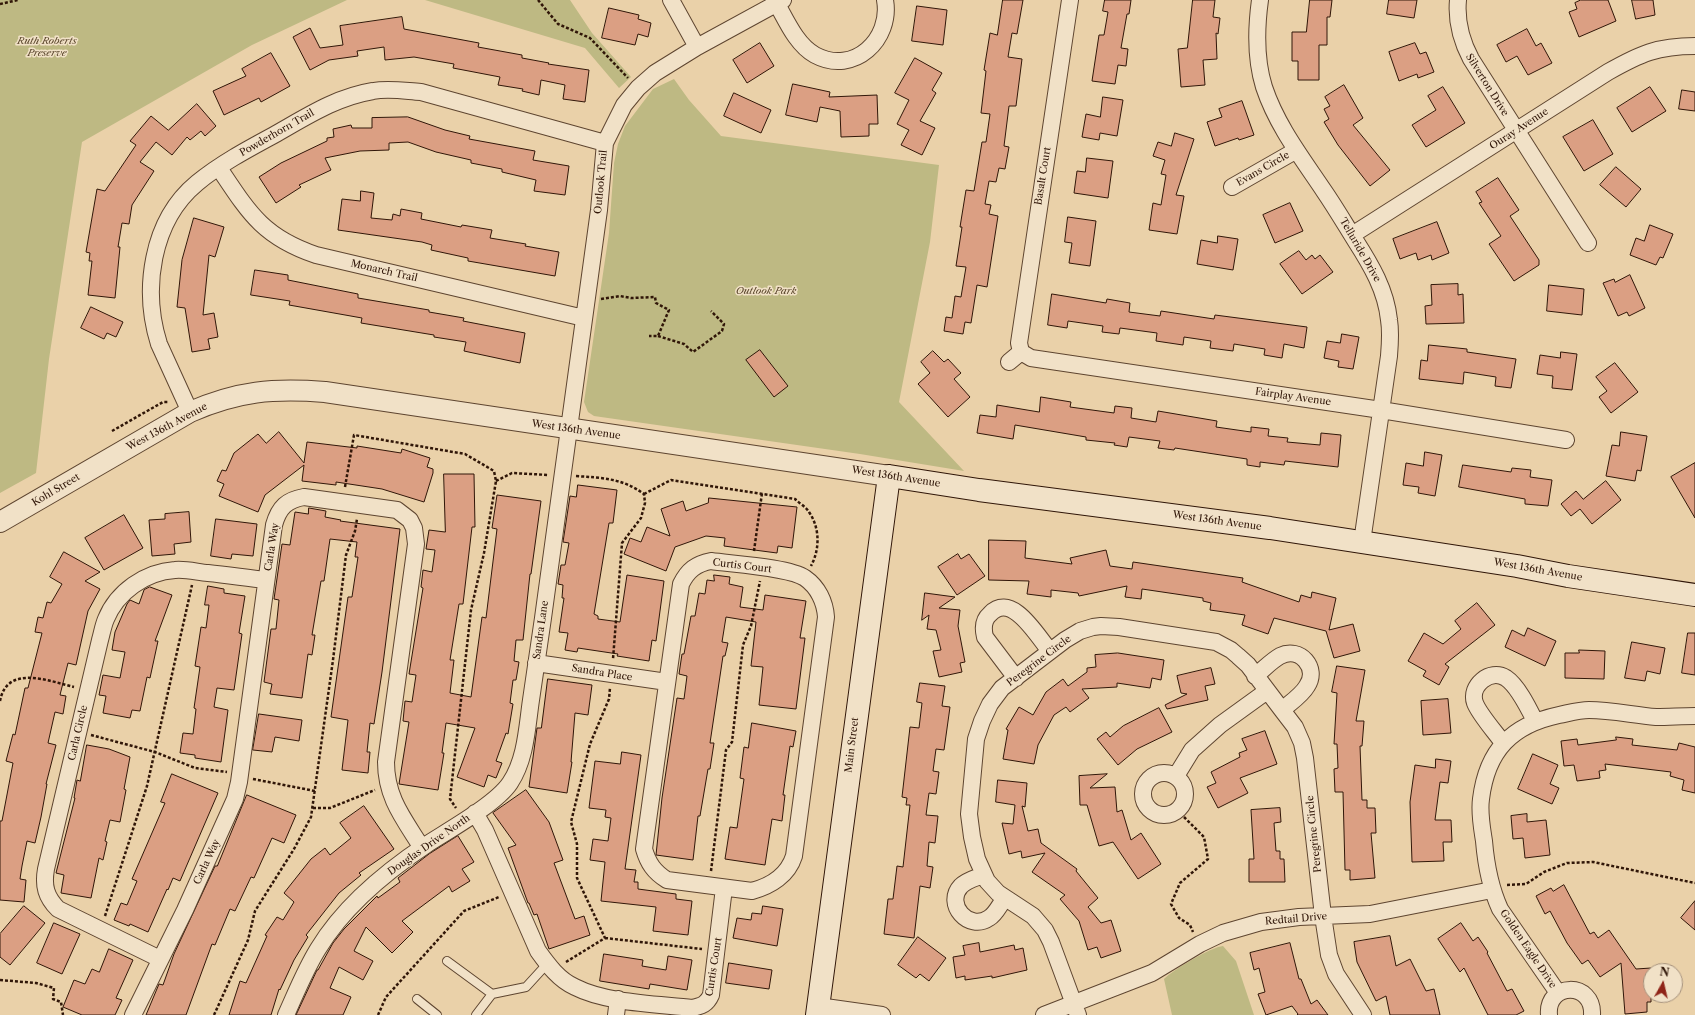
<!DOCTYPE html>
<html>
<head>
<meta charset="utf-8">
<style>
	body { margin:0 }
	#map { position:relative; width:1695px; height:1015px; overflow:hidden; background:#ead1a9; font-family:"Libre Caslon Text",serif }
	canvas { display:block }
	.north { position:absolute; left:1643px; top:963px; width:40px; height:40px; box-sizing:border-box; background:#f1e1c7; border:1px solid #a4907b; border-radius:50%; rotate:8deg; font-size:11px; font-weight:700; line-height:16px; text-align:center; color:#301608 }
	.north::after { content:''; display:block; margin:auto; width:14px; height:18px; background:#8f2418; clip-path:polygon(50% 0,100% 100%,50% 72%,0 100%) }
</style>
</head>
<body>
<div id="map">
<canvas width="1695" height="1015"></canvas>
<div class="north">N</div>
</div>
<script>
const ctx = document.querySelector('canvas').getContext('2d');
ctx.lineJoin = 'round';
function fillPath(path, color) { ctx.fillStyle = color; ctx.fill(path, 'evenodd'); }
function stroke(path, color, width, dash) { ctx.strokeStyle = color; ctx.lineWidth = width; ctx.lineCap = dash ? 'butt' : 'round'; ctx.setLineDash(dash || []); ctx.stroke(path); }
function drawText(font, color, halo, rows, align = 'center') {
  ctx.font = font + ' "Libre Caslon Text",serif'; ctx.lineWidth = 3; ctx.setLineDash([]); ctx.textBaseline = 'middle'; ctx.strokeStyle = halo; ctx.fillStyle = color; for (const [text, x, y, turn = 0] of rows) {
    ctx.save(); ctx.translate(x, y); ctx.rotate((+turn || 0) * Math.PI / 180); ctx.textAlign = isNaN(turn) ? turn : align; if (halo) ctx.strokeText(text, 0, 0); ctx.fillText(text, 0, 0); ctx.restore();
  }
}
fillPath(new Path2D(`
	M0 0H570L592 33 631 77 619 88 585 48 425 0H347L252 45 82 142 49 359 36 473 0 493Z
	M674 79 689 100 721 136 939 165 930 242 899 402 964 471 860 454 594 416 588 412 584 402 609 233 614 163 618 144 625 126 653 89Z
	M1223 946 1236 961 1254 1015H1172L1164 979C1173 970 1211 947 1223 946Z`), '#beb983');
const building = new Path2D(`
	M1003 0H1023L1017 34 1012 33 1008 57 1022 59 1016 106H1009L1004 146 1009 147 1005 169 999 168 996 182 989 181 985 204 991 205 989 214 998 216 987 287 977 285 971 323 965 322 963 334 944 331 946 317 952 318 955 296 961 297 966 267 956 266 962 227H960L966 190 974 191 982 142H986L990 114 981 113 986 71 984 70 990 33 997 35Z
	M1105 0H1131L1129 14H1127L1121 48 1128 49 1126 66 1118 65 1115 84 1092 81 1099 35H1104L1108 12 1103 11Z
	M1193 0H1215L1213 17 1220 18 1218 34 1216 33 1217 59 1203 60 1205 85 1181 87 1178 49 1187 48Z
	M1310 0H1332L1330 17H1327V45H1319V80H1298V61H1292V32H1306Z
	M1389 0H1417L1414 18 1387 14Z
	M1581 0H1608L1616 21 1579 37 1569 12 1577 9 1575 3Z
	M1632 0H1653L1655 15 1636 19Z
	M917 6 947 10 943 45 912 41Z
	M609 8 639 15 638 19 651 23 648 37 638 34 635 45 602 38Z
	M402 17 404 29 479 43 478 47 522 55V58L549 63 548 64 589 70 585 102 563 99 565 85 541 80 539 95 522 91 523 89 498 85 500 77 453 68 454 64 414 57 385 60 384 47 357 51 358 56 329 60 310 70 293 37 310 28 320 48 343 45 340 26Z
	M1527 29 1536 46 1541 43 1552 63 1528 75 1517 56 1506 62 1497 45Z
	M760 43 774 66 747 83 733 60Z
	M1415 43 1420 54 1426 52 1434 72 1418 78 1417 74 1399 81 1389 52Z
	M271 53 290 86 261 102 259 98 224 115 213 91 246 76 242 69Z
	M915 58 942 73 932 90 936 93 920 121 935 128 922 155 901 145 909 130 897 124 909 100 895 93Z
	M793 84 830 92 829 97 877 95 878 124H869V136L841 137 840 111 820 107 817 122 786 115Z
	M1344 85 1363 118 1353 125 1390 170 1370 186 1338 145 1324 122 1329 119 1324 109 1330 106 1325 97Z
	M1443 87 1465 123 1426 147 1412 125 1436 110 1428 96Z
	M1650 87 1666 111 1632 132 1617 108Z
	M1682 90 1695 92V111L1679 109Z
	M734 93 771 110 761 133 724 116Z
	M1103 97 1123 100 1117 136 1100 133 1099 140 1082 137 1086 114 1100 117Z
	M1242 101 1254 135 1239 140 1238 138 1215 146 1207 122 1222 117 1219 109Z
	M197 104 216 126 205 136 201 131 190 140 187 137 172 155 156 142 140 162 154 171 132 205 129 224 122 223 118 247H120L115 298 88 295 92 261H89L90 253 86 252 97 189 105 191 136 145 130 141 151 116 168 130Z
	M408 117 445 130 470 136 469 139 535 151 533 160 569 166 565 195 534 191 536 180 502 172V169L471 163V160L436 152 408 142 389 143V150L360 151 325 158 331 170 299 185 301 187 276 203 259 177 281 163 327 141V138L334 137 333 129 351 125 352 128H372V118Z
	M1593 120 1613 154 1584 171 1563 137Z
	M1175 133 1194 139 1176 195 1184 196 1177 234 1149 230 1153 203 1161 205 1166 175 1161 174 1165 160 1153 156 1158 142 1171 146Z
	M1087 158 1113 161 1108 198 1074 193 1077 171 1085 172Z
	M1616 167 1641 189 1626 207 1600 185Z
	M1498 178 1519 210 1510 216 1539 260V265L1514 281 1489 244 1501 236 1479 203 1482 202 1476 192Z
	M361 191 374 193 371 218 392 220 393 214 400 216 401 209 422 213 421 219 461 227 462 225 492 230 490 238 526 244 525 246 559 252 555 276 468 261V258L431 250 432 245 422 242 338 230 342 199 360 201Z
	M1290 203 1303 231 1275 243 1263 215Z
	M1068 217 1096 221 1090 266 1069 263 1072 243 1065 242Z
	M194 218 224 227 215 257 209 255 203 315 214 313 218 337 208 339 210 349 192 352 185 308 177 307 182 260Z
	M1437 222 1449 253 1432 260 1431 255 1418 260 1416 253 1400 259 1393 239Z
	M1650 225 1673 234 1663 258 1660 257 1656 265 1630 255 1636 238 1644 241Z
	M1218 236 1238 239 1233 270 1197 264 1201 240 1217 243Z
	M1299 251 1306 260 1312 255 1315 259 1320 255 1333 272 1302 294 1280 264Z
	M255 270 288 275V280L358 294V298L429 310V312L464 318 463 321 525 333 520 363 464 351 466 342 434 337V335L361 323 362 318 289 305 290 301 251 295Z
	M1630 275 1645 308 1629 316 1627 312 1618 316 1603 283 1614 279 1615 282Z
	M1458 284V295L1463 294 1464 323 1426 324 1425 306 1432 305 1431 285Z
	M1549 285 1584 289 1582 315 1547 311Z
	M1052 294 1106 303 1107 299 1130 303 1129 312 1160 316 1161 311 1214 319 1215 315 1307 327 1304 348 1284 344 1282 358 1264 355 1265 349 1234 344 1233 351 1210 348 1211 341 1184 337 1183 345 1156 341 1157 333 1120 328 1119 334 1102 332 1103 326 1068 321 1067 328 1048 325Z
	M91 307 123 322 116 337 107 333 104 339 81 328Z
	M1342 334 1359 337 1353 369 1338 367 1339 361 1324 358 1327 341 1340 343Z
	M1429 345 1467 349V352L1516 359 1511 388 1495 386 1496 377 1464 372 1463 384 1419 379 1421 360 1427 361Z
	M760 350 788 386 774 397 746 360Z
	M933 351 944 362 948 359 961 373 954 379 970 397 948 417 918 384 930 373 921 362Z
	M1561 352 1577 354 1572 390 1552 388 1553 376 1537 374 1540 355 1560 358Z
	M1615 363 1638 392 1611 413 1599 397 1607 391 1596 377Z
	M1041 397 1071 402 1070 407 1114 413 1115 406 1132 408 1131 418 1156 422 1158 411 1217 421 1216 427 1251 432V427L1269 429 1268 436 1288 438 1287 442 1320 445 1321 433 1341 435 1338 467 1285 461 1284 465 1260 462V467L1247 465V459L1175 448 1174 450 1158 448 1160 441 1129 437 1127 447 1114 445 1115 443 1086 440V437L1015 425 1013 439 977 433 980 415 996 417 997 405 1039 412Z
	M279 432 304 463 307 442 357 448V446L401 453 402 449 430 458 427 467 433 469V473L424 502 382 489 336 482V485L302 481 304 465 265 495 258 512 219 496 224 484 217 481 222 470 226 471 234 453 258 434 266 443Z
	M1621 432 1647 436 1641 471 1637 470 1635 481 1606 476 1612 445 1619 446Z
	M1425 452 1442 455 1435 496 1418 493 1419 487 1403 485 1406 463 1423 466Z
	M1695 463V518L1671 477Z
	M1463 465 1511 472 1512 468 1531 470 1530 477 1552 480 1548 506 1525 504V499L1459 487Z
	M444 474H474L475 527H472L463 604H459L450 660H454L450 693 471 697 482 617 486 618 497 529 492 528 497 495 541 501 531 574H530L523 640H516L514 661 519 662 516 680H513L510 703 513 704 508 734 506 733 496 761 502 763 496 778 488 775 484 787 457 777 475 728 446 723 442 753H444L438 790 399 784 409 722 403 721 405 701 412 702 416 675 409 674 423 588 421 587 423 570 432 572 435 550 426 549 429 530 445 532Z
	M1606 481 1621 500 1592 524 1580 509 1571 516 1561 504 1576 491 1583 499Z
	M578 485 617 490 613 523H609L594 614 598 616V619L620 622 627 575 664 581 656 641 652 640 649 661 617 656 618 654 578 648 577 652 565 650 568 633 559 632 564 598H562L563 585 558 584 561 565H565L569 543 563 542 570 496 576 497Z
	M709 498 797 507 792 548 778 546 777 553 724 546 725 538 706 536 675 547 666 571 624 554 630 538 641 542 647 527 670 536 661 509 683 501 686 511 708 503Z
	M309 508 326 511 325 517 341 520 340 521 400 529 382 672 374 724 370 723 367 752H370L368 773 342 770 348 720 331 717 348 597H352L358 557H355L357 542 330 539 324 581H321L312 635H315L312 655 308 654 302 698 270 694 272 684 264 682 271 629H276L279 600 274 599 282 544 290 545 295 512 308 514Z
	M189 512 191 542 174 544 175 554 152 556 149 520 165 519V514Z
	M124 515 143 548 104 570 85 538Z
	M216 519 257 524 253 556 232 554 231 559 211 556Z
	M989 540 1026 541 1025 558 1072 564 1070 558 1106 550 1110 566 1132 569 1133 562 1243 578 1242 582 1299 602 1301 595 1311 598 1312 592 1336 598 1329 630 1353 624 1360 651 1334 658 1326 631 1274 618 1268 634 1242 625 1245 615 1210 610 1211 603 1203 601V598L1142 589 1141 599 1125 597 1127 586 1079 596 1078 593 1051 590V597L1027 594 1029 581 989 580Z
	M64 552 100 572 85 581 100 589 88 611 76 665 68 663 60 695 66 696 63 714 55 712 48 743 56 745 46 784H47L41 817 35 843 27 841 22 866 20 879 26 880 24 902 0 900V821H2L13 763 6 761 13 734 15 735 25 688H28L42 633 35 632 38 617 43 618 47 602 51 603 62 584 50 577Z
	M958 554 961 559 969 554 985 576 957 595 938 567Z
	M714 575 730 577 729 584 743 587 740 607 763 610 765 595 806 601 800 638H805L796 709 759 705 763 667 751 666 756 622 726 617 722 642 728 643 725 656H723L710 743H714L710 769H708L700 816H698L693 860 656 855 662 798 677 698 684 699 687 676 679 674 682 654H684L691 616H695L699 593 705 594 707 580 714 581Z
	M208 586 224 589V593L245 596 239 633 242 634 234 690 217 688 214 707 228 710 221 762 195 758V755L180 753 183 733 193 734 196 709 194 708 200 667 195 666 201 627 206 628 209 605H205Z
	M150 587 172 595 155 641H158L150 678 147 677 140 711 132 710 130 718 103 713 106 696 99 695 103 675 120 678 125 652 112 650 115 632 127 604 130 600 139 604 144 590Z
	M925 593 955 597 939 608 960 610 958 626 965 662 960 663 962 672 939 677 933 651 941 650 936 630 927 629 929 615 922 620Z
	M1477 603 1495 625 1445 664 1449 667 1439 685 1423 676 1426 671 1408 661 1424 633 1443 644 1461 629 1455 621Z
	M1528 628 1556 641 1545 666 1505 647 1512 630 1524 636Z
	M1688 633H1695V675L1682 673Z
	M1632 642 1665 648 1660 674 1647 671 1645 681 1625 678Z
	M1579 650 1605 651 1604 679 1565 678V653H1579Z
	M1118 653 1164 660 1161 680 1152 678 1150 688 1117 683V687L1082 689 1089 698 1070 712 1066 707 1054 715 1038 745 1034 764 1003 759 1008 730 1006 729 1019 707 1033 715 1046 692 1063 679 1068 686 1087 672V668L1096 667 1095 655Z
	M1337 666 1365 670 1356 721H1364L1362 746H1360L1362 800H1367V808H1375L1376 833H1371L1375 878 1350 880V870H1345L1343 792H1335L1334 769 1338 768 1337 744H1334L1337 693 1332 692Z
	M1211 668 1215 684 1205 686 1208 700 1167 709 1165 705 1187 694 1181 693 1177 676Z
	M548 679 592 685 588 715 575 713 571 762H572L567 793 529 787 537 728H541Z
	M920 683 945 686 942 706 950 707 944 750 936 749 933 771 939 772 936 794 929 793 926 815 938 816 935 843 929 842 927 866 933 867 930 888 920 886 914 938 884 934 888 899H893L897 866 903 867 910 805H906L907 798 902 797 910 727 919 728 922 703 917 702Z
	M1448 699 1451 733 1423 735 1421 701Z
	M1159 708 1172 732 1137 749 1118 765 1097 739 1106 732 1110 737 1123 726Z
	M259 714 302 720 299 741 275 737 272 752 253 750Z
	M752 723 796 731 793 747 790 746 783 795H785L782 821 772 819 765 865 725 859 730 827 737 828 744 779 740 778 744 747 748 748Z
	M1265 731 1277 764 1240 778 1248 793 1218 808 1207 787 1216 783 1211 772 1240 757 1239 753 1247 750 1242 739Z
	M1616 737 1633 739 1632 745 1677 750 1679 743 1695 747V793L1682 790 1684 780 1670 776 1671 772 1605 764 1606 770 1599 771 1600 778 1577 781 1574 765 1564 766 1561 741 1577 739 1578 745 1616 740Z
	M87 745 109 749 130 757 124 789 126 790 120 822 110 820 105 841 107 842 103 860 99 858 91 898 61 893 64 875 56 873 75 798H74L77 780 80 781Z
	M622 752 641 755 625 869 636 870 634 882H638V889L676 894V899L692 901 688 935 653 931 656 907 601 901 605 862 590 860 593 839 608 841 611 818 605 817 606 810 589 808 595 761 620 764Z
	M1533 754 1558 765 1550 784 1559 788 1552 804 1518 789Z
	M1436 759 1451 761 1448 783 1440 782 1435 820H1451L1452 842H1443L1444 861 1412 862 1410 802 1415 765 1435 768Z
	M172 774 218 793 180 881 173 878 168 890 167 889 148 932 130 924 129 926 114 920 121 903 127 905 137 881 132 879 165 803 161 802Z
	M1107 774 1090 788 1115 787 1117 812 1122 810 1131 840 1141 833 1161 864 1138 879 1113 842 1099 846 1087 805H1080L1079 776Z
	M998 780 1027 783 1025 807 1022 806 1028 831 1038 829 1041 843 1077 869 1076 871 1098 898 1088 907 1101 923 1111 920 1121 951 1101 958 1097 947 1088 950 1079 921 1060 899 1065 895 1032 872 1045 853 1022 858 1021 851 1009 854 1002 823 1013 824 1015 805 996 802Z
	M526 790 549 822 563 860 554 863 575 919 584 916 590 935 549 949 537 914 534 915 529 903H528L508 848 516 845 493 813Z
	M247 795 296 815 284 843 272 838 254 878 251 877 235 911 230 909 215 945 212 944 186 1015H146L159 984 163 985 174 954 215 866H217Z
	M364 806 394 849 359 873 361 875 339 893 306 935 308 937 294 960 280 990 279 989 271 1015H229L240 981 246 983 267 936 265 935 277 917 283 920 294 902 284 893 311 859 325 848 330 855 351 838 340 823Z
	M1280 808 1281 822 1274 823 1276 851H1280V859H1284L1285 882H1249V859H1254L1251 810Z
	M1527 814V822L1546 820 1550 855 1525 858 1523 838 1513 839 1511 816Z
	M458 836 474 862 462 869 470 881 452 892 449 886 402 921 413 932 392 953 366 927 354 951 373 961 363 980 339 967 330 988 351 997 343 1015H296L317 970H318L333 943 344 929 377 896 378 898 400 882 398 878 429 854Z
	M1564 885 1590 934 1594 932 1598 938 1609 930 1636 969 1651 968V1002H1647V1012L1625 1014 1621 963 1600 977 1588 960 1582 964 1567 943 1550 911 1545 914 1536 896 1551 888 1553 891Z
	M1695 901V930L1681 918Z
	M24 906 45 923 10 965 0 957V934Z
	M763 906 783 909 777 946 733 938 737 918 751 920 752 913 761 914Z
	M54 923 80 934 62 974 37 963Z
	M1461 923 1473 941 1478 937 1488 952 1487 953 1507 991 1512 989 1524 1011 1516 1015H1488L1464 968 1460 972 1438 939Z
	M1390 936 1396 966 1410 959 1426 991 1434 989 1440 1015H1390L1386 996 1376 1001 1357 962 1354 942Z
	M918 937 946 958 929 981 920 974 916 978 898 965Z
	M979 943 980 952 1014 945 1015 950 1023 948 1027 970 992 978V976L965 980V976L956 978 953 957 965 955 963 946Z
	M1290 943 1299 979H1301L1311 1004 1317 1000 1328 1015H1297L1298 1014 1292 1006 1266 1015 1258 994 1265 992 1259 968 1254 970 1250 953Z
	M109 949 133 960 116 998 122 1000 115 1015H82L63 1007 74 980 85 984 92 969 99 972Z
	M604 954 643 960 642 966 666 970 668 956 692 960 687 990 650 984 649 989 600 981Z
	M729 963 772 970 769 989 726 983Z`);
fillPath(building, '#db9f83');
stroke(building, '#301608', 1);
const service = new Path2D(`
	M447 961 492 994 526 987 547 964
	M417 999 437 1015
	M476 1015 492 994`);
const minor = new Path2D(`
	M671 0 697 47
	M1260 0C1256 29 1255 58 1264 87 1277 126 1302 158 1324 191 1335 207 1345 224 1355 240 1371 265 1386 290 1389 320 1391 332 1390 344 1389 356L1362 542
	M1458 0C1456 21 1461 40 1471 59L1588 243
	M777 4C787 22 797 45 815 55 854 76 892 39 885 0
	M219 168C249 213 263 237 316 255L584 318
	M1232 187 1295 151
	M1352 235 1608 72C1640 54 1657 46 1695 46
	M1021 352 1031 358 1381 410 1566 440
	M1021 352 1019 343 1070 0
	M1009 362 1021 352
	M190 412 159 344C142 290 151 221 197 183 220 164 248 149 274 135 306 117 336 97 373 91 389 88 405 91 421 92L605 143
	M711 561C732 564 789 567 805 578 818 587 825 602 826 617L794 856C788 875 771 886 752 891L667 880C654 872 648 863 644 849L681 584C688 570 696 564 711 561Z
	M536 663 667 682
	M1255 676C1263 670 1271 661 1280 656 1300 646 1319 668 1307 686 1302 695 1290 703 1282 710
	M1016 678 985 637C983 629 983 620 990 614 1012 591 1037 636 1050 651
	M1503 743C1496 733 1479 714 1475 703 1469 686 1490 668 1506 678 1518 686 1529 709 1535 721
	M1143 794a21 21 0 1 1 42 0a21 21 0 1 1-42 0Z
	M1176 776 1192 750 1220 725 1267 691
	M475 813 485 830 538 951C548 965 559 980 575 987 606 1003 657 1004 692 1008 702 1006 707 1004 711 995L724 888
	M983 875C976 878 967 880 961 886 944 904 969 932 989 918 996 914 1000 904 1005 898
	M160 959 58 909C46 897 43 886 46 869L100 640C102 633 103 626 106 619 117 592 145 572 175 570 186 569 197 572 208 573 228 575 247 578 266 580
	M1558 993 1500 909C1490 887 1486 865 1484 841 1482 828 1479 813 1481 799 1487 750 1512 725 1559 715 1569 713 1579 710 1589 710 1611 710 1633 715 1656 717 1669 717 1682 716 1695 716
	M818 1006 882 1015
	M133 1015 185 910 235 799 239 782 274 525C279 507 287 500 304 497L397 510 410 520 414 528 416 544 386 762C386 798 404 819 422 848
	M286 1015C296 993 305 970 318 949 344 906 384 873 426 845 449 830 496 804 510 783 526 759 527 727 531 700 535 672 539 645 543 618 561 482 580 346 599 210L605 143 624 105 638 88 655 73 697 47 783 0
	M616 1015 618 999
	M1044 1015 1152 973 1200 944 1223 933 1261 922 1299 917 1370 914 1492 890
	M1078 1015 1051 942 1045 930 1033 916 998 893 987 881 977 859 972 837 969 814 976 739 982 721 990 704 1002 688 1065 640 1080 631 1093 627 1101 626 1119 627 1216 642 1231 650 1238 656 1248 665 1282 710 1295 727 1302 743 1305 758 1323 916 1329 955 1336 974 1363 1015
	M1549 1015C1546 982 1594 981 1592 1015`);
const tertiary = new Path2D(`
	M0 522 190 412C238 391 273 388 325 392L889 476`);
const secondary = new Path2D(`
	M817 1015 889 476 979 490 1270 528 1517 566 1568 576 1695 595`);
stroke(service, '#5e4530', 10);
stroke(minor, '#5e4530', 18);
stroke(tertiary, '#5e4530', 22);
stroke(secondary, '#301608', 24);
stroke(new Path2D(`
	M538 0 558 24 590 38 628 78
	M0 4 18 0
	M601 299 620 296 631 298 655 297 656 303 669 310 658 336H649
	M658 336 684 344 693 352 722 331 724 324 711 311
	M112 431 163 402H168
	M576 476C602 478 622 478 644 494L645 503 641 518 622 543 613 659
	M496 481 512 473 549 475
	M345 487 354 435 465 454 494 471 496 481 484 553 471 610 450 799 456 808
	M644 494 671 480 795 499C799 503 806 507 809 512 820 528 820 549 811 566
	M754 551 762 493
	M0 701C7 664 49 681 74 687
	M91 735 155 752 195 768 227 772
	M253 779 315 791
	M313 808H330L375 790
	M1184 817 1204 837 1208 859 1180 883 1171 904 1179 918 1190 925 1193 932
	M711 871 726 750 732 742 743 645 751 626 760 581
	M1507 885 1526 884 1544 872 1567 863 1593 862 1695 883
	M105 916 147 786 192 585
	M605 938 702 949
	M566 962 605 938 577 878V844L571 822 590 744 609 699 610 688
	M0 980 36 983 54 988 53 999 61 1002 63 1015
	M214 1015 248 940 255 911 294 849 311 817 333 660 346 555 355 531 357 519
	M378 1015 386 997 464 911 499 897`), '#301608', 2.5, [3, 2]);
stroke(service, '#f1e1c7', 8);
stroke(minor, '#f1e1c7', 16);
stroke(tertiary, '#f1e1c7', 20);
stroke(secondary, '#f1e1c7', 22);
drawText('italic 10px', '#5b472d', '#f1e1c7', [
	["Ruth Roberts",47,41],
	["Preserve",47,53],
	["Outlook Park",766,291]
]);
drawText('10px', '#301608', '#f1e1c7', [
	["Silverton Drive",1487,85,58],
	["Ouray Avenue",1519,129,-33],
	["Powderhorn Trail",277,133,-30],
	["Evans Circle",1263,169,-30],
	["Basalt Court",1043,176,-81],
	["Outlook Trail",601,182,-85],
	["Telluride Drive",1360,250,60],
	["Monarch Trail",384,271,13],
	["Fairplay Avenue",1293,397,8],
	["West 136th Avenue",167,427,-28],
	["West 136th Avenue",576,430,8],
	["West 136th Avenue",896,477,9],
	["Kohl Street",56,490,-31],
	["West 136th Avenue",1217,521,8],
	["Carla Way",272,547,-81],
	["Curtis Court",742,566,7],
	["West 136th Avenue",1538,570,10],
	["Sandra Lane",541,630,-82],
	["Peregrine Circle",1039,661,-37],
	["Sandra Place",602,673,9],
	["Carla Circle",78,733,-77],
	["Main Street",852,745,-83],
	["Peregrine Circle",1314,834,-96],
	["Douglas Drive North",429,845,-35],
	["Carla Way",207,862,-65],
	["Redtail Drive",1296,919,-5],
	["Golden Eagle Drive",1528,949,56],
	["Curtis Court",714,967,-81]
]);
</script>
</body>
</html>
